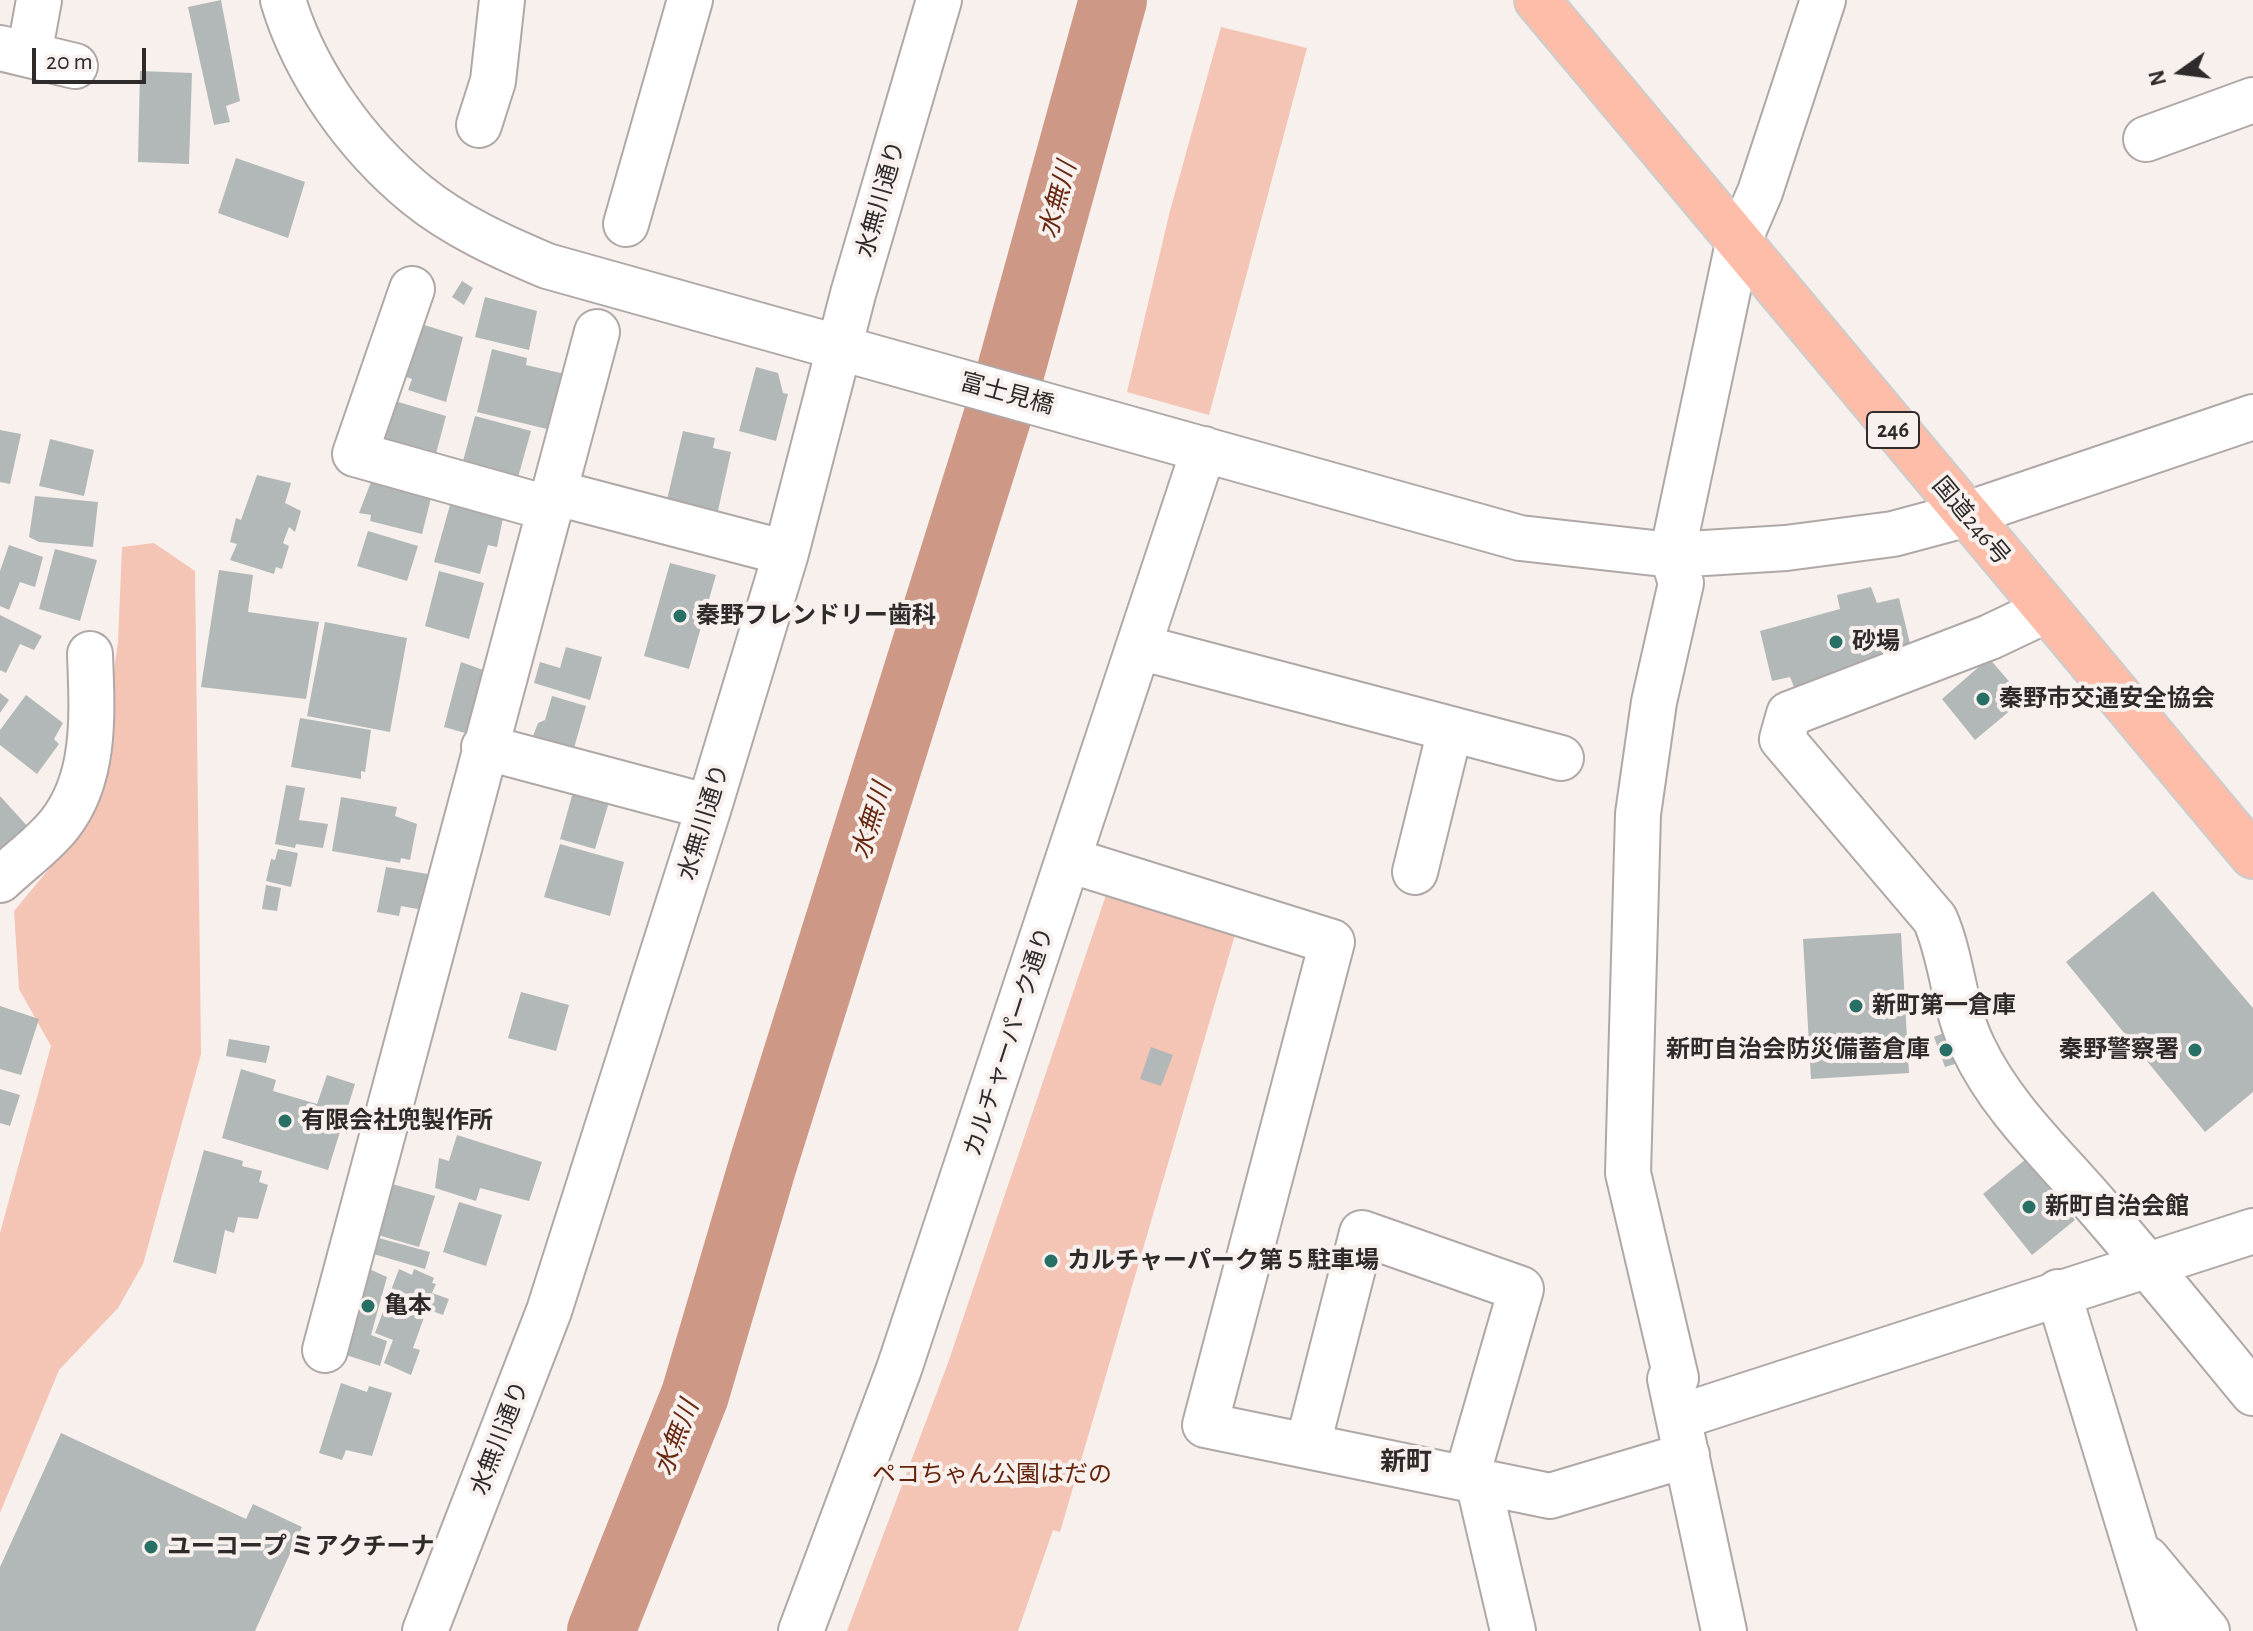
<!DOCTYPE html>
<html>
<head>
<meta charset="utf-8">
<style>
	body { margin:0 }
	#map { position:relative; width:2253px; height:1631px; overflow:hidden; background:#f7f0ed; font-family:"Alegreya Sans",sans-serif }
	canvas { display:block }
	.north { position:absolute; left:2141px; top:32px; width:80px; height:80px; -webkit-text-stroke:6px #f7f0ed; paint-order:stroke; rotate:256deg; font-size:22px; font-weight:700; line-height:32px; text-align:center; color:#2e2b2a }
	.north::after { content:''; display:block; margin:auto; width:28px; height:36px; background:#2e2b2a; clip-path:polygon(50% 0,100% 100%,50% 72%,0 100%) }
	.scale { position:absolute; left:32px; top:48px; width:114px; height:36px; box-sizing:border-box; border:4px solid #2e2b2a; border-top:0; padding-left:10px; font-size:24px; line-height:28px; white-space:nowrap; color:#2e2b2a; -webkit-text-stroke:6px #f7f0ed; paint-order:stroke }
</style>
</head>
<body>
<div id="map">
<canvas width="2253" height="1631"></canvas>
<div class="north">N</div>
<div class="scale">20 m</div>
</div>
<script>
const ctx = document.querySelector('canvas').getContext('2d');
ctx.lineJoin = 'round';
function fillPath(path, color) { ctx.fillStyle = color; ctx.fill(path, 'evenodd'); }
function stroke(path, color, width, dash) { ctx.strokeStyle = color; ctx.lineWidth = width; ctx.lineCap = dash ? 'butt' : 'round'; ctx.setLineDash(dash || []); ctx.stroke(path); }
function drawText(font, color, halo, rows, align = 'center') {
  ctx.font = font + ' "Alegreya Sans","Noto Sans JP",sans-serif'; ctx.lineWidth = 8; ctx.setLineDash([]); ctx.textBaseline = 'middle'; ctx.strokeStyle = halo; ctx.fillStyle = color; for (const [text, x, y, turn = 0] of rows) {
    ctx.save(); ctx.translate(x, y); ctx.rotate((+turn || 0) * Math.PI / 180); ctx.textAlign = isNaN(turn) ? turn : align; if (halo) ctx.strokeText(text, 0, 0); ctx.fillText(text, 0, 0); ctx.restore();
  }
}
fillPath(new Path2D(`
	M1221 27 1307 48 1209 415 1127 392 1170 211Z
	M154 543 195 571 201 1054 143 1264 118 1308 59 1370 0 1513V1233L51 1046 19 989 14 911 93 816 118 642 122 547Z
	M1108 889 1237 928 1060 1532 1053 1530 1018 1631H847L948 1363Z`), '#f4c4b5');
stroke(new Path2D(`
	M601 1631 695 1395 763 1164 1003 399 1113 0`), '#ce9886', 68);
fillPath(new Path2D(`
	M221 0 240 101 226 106 230 122 214 125 188 7Z
	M140 71 192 73 189 164 138 162Z
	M236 158 305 182 288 238 218 213Z
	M462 281 473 288 464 305 452 297Z
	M485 297 537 311 529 350 475 337Z
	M418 323 463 337 446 402 408 390 412 379 401 375Z
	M492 349 527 358 526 365 565 374 551 430 477 412Z
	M756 367 778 373 783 393 788 394 776 441 739 431Z
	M388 399 446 416 434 461 372 445Z
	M475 416 531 431 517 481 462 465Z
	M0 430 21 434 10 484 0 482Z
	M683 431 715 438 713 448 731 452 717 515 666 504Z
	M50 439 94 450 84 496 39 486Z
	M374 474 433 490 422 534 370 521 371 515 359 513Z
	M257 475 291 483 285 503 301 511 295 532 289 527 283 543 289 546 282 569 276 567 274 574 230 560 237 544 230 542 236 518 241 520Z
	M35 496 98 502 93 547 39 542 29 537Z
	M450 505 503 518 497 547 488 545 480 574 434 562Z
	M368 531 418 546 407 581 357 566Z
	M9 545 43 557 35 587 20 582 9 610 0 606V571Z
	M55 549 97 560 80 621 39 609Z
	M670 563 716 575 689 669 644 656Z
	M219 570 253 575 248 612 319 622 306 699 201 687Z
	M439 571 484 583 469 639 425 626Z
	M1871 587 1877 603 1899 598 1912 652 1798 697 1790 677 1772 681 1760 631 1840 609 1837 595Z
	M0 615 42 636 34 650 20 644 6 673 0 670Z
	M325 622 407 638 390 732 307 716Z
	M566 647 602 657 590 700 534 683 540 662 560 668Z
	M1989 658 2024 699 1975 740 1942 699Z
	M461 662 486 671 469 734 444 727Z
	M0 693 9 700 0 713Z
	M26 695 63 723 54 739 59 744 37 774 0 745V730Z
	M552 696 586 706 574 748 533 736 538 723 545 720Z
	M300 718 371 730 365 772 361 771V779L291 767Z
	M286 785 305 788 299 820 328 824 323 848 296 844 295 848 275 844Z
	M573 792 609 802 595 849 560 839Z
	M0 796 30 829 0 855Z
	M341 797 397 807 395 816 417 824 410 860 401 858 400 863 332 851Z
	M560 844 624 862 610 916 544 897Z
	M278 849 298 853 291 887 266 881 271 859 275 860Z
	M386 867 428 874 423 910 401 906 399 916 377 912Z
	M266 885 281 888 277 911 262 909Z
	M2153 891 2253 1008V1092L2205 1132 2066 962Z
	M1901 933 1909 1073 1811 1079 1803 939Z
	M521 992 569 1005 556 1051 508 1038Z
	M0 1006 39 1019 21 1075 0 1069Z
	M1946 1032 1958 1063 1945 1067 1934 1037Z
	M229 1039 270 1046 266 1063 226 1056Z
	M1151 1047 1173 1055 1161 1086 1140 1079Z
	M241 1069 276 1080 273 1091 317 1104 327 1075 355 1084 328 1170 222 1138Z
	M0 1089 20 1095 10 1126 0 1123Z
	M457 1135 542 1162 529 1201 480 1188 476 1201 435 1188 439 1158 449 1161Z
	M204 1150 243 1161 242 1166 262 1171 259 1182 268 1185 258 1219 238 1217 234 1233 225 1230 216 1274 173 1262Z
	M2026 1159 2075 1220 2032 1255 1983 1194Z
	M392 1184 435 1196 419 1247 378 1235Z
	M459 1202 502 1215 486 1266 443 1252Z
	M375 1237 430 1252 425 1269 370 1253Z
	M369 1269 387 1277 371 1335 387 1341 380 1366 343 1354Z
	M399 1269 412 1275 414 1269 434 1278 432 1283 436 1284 432 1293 449 1299 443 1315 427 1309 413 1348 420 1350 411 1375 384 1363 393 1340 375 1333Z
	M341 1383 367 1392 369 1386 392 1393 372 1456 346 1450 342 1460 319 1453Z
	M61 1433 246 1519 253 1504 302 1527 255 1631H0V1567Z`), '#b1b8b7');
const minor = new Path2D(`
	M283 0C305 74 357 146 417 195 455 226 502 247 547 266L1520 538 1672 555 1786 548 1893 534 1964 515 2253 417
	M0 48 75 66
	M29 55 39 0
	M479 125 493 81 502 0
	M2146 139 2253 100
	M626 224 690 0
	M412 289 355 454 551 509
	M557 493 786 553
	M2047 610 1990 637 1789 714 1782 739 1935 919C1953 960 1953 1006 1973 1047 2001 1107 2053 1155 2096 1205 2150 1267 2201 1330 2253 1393
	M1139 647 1561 758
	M484 747 709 807
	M1069 860 1332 942 1205 1425 1550 1496 1687 1455
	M1415 872 1450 730
	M0 880C19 862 43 845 59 825 97 778 92 712 90 654
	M2058 1292 2161 1631
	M325 1350 597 332
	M1679 1417 2253 1231
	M1308 1444 1362 1233 1521 1289 1467 1476
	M1478 1481 1513 1631
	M2147 1559 2207 1631
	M425 1631 549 1311 709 807 786 553 853 294 939 0
	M801 1631 899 1369 1204 449
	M1724 1631 1670 1379 1676 1378 1628 1173 1638 814 1654 702 1681 583 1672 555 1738 243 1760 192 1823 0`);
const highway = new Path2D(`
	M1537 0 2253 856`);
stroke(minor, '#afa8a6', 48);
stroke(highway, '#cdcccc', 48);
stroke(minor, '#fff', 44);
stroke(highway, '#febda8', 44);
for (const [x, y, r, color] of [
	[680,616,8,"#286f66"],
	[1836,642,8,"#286f66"],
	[1983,699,8,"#286f66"],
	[1856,1006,8,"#286f66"],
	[1946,1050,8,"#286f66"],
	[2195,1050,8,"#286f66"],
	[285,1121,8,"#286f66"],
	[2029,1207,8,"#286f66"],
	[1051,1261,8,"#286f66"],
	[368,1306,8,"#286f66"],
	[151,1547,8,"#286f66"]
]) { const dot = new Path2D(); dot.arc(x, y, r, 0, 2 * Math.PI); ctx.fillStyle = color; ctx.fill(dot); stroke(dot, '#f7f0ed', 3); }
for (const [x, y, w] of [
	[1893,430,52]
]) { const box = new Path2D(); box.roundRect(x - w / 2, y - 18, w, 36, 6); ctx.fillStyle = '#f7f0ed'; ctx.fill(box); stroke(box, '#2e2b2a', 2); }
drawText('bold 22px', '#2e2b2a', null, [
	["246",1893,430]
]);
drawText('24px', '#2e2b2a', '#f7f0ed', [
	["水無川通り",881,199,-74],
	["富士見橋",1007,394,15],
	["国道246号",1971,521,50],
	["水無川通り",704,822,-73],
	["カルチャーパーク通り",1009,1042,-72],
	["水無川通り",500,1438,-69]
]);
drawText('bold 24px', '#2e2b2a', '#f7f0ed', [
	["秦野フレンドリー歯科",696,616],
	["砂場",1852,642],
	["秦野市交通安全協会",1999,699],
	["新町第一倉庫",1872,1006],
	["新町自治会防災備蓄倉庫",1930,1050,"right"],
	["秦野警察署",2179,1050,"right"],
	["有限会社兜製作所",301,1121],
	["新町自治会館",2045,1207],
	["カルチャーパーク第５駐車場",1067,1261],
	["亀本",384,1306],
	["ユーコープ ミアクチーナ",167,1547]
], 'left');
drawText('24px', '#64230b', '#f7f0ed', [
	["ペコちゃん公園はだの",992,1475]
]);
drawText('italic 26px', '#692811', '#f7f0ed', [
	["水無川",1058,200,-75],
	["水無川",872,821,-73],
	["水無川",677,1438,-69]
]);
drawText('bold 26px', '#2e2b2a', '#f7f0ed', [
	["新町",1406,1462]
]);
</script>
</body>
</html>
